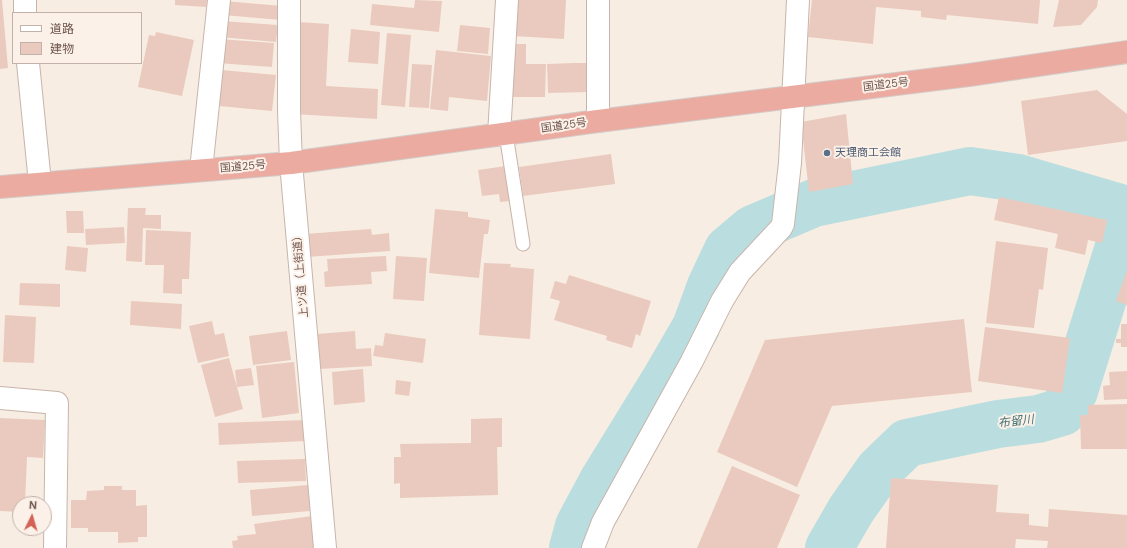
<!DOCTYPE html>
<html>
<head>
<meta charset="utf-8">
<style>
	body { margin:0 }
	#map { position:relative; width:1127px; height:548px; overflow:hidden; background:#f8ede2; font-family:"DM Sans","Noto Sans JP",sans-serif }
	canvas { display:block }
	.legend { position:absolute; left:12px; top:12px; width:130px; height:52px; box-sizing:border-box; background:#fcf1e8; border:1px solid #c3b2aa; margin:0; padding:5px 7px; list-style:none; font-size:12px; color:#6d544c }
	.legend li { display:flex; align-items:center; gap:8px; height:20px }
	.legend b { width:20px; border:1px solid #c3b2aa }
	.north { position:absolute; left:12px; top:496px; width:40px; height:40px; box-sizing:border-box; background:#fcf1e8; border:1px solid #c3b2aa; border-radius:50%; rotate:5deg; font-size:11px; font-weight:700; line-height:16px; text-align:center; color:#6d544c }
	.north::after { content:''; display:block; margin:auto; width:14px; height:18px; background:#d36257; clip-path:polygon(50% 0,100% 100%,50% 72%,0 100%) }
</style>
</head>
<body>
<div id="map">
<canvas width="1127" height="548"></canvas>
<ul class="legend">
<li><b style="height:5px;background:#fff"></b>道路</li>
<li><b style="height:11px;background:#eacabe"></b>建物</li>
</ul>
<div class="north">N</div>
</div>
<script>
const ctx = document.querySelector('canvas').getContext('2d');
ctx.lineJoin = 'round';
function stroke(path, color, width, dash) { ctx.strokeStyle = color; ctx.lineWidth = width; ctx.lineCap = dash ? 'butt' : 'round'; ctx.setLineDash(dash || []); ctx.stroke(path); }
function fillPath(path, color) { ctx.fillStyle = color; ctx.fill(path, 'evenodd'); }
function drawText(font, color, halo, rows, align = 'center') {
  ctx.font = font + ' "DM Sans","Noto Sans JP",sans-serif'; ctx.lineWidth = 4; ctx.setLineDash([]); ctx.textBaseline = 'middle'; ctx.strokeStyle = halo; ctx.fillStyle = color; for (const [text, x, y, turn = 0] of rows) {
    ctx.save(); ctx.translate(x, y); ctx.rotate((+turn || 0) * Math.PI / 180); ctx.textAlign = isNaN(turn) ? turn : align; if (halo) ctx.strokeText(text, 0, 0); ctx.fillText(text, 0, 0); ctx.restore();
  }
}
stroke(new Path2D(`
	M573 548 579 526 603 481 667 377 696 327 711 286 728 250 753 229 814 203 970 171 1018 178 1127 210
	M829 548 851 510 879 470 907 443 998 424 1038 419 1062 412 1074 391 1123 234 1127 228`), '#badedf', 48);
fillPath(new Path2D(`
	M0 0H2L8 68 0 69Z
	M175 0H207L206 7 175 5Z
	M415 0 442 1 439 32 370 25 372 4 414 8Z
	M515 0H566L564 39 513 36Z
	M812 0H1040L1038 24 947 15 946 20 921 17V11L876 7 873 44 808 37Z
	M1059 0H1098L1097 7 1081 25 1053 27Z
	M224 1 282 6 281 20 223 15Z
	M222 21 278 25 276 42 220 37Z
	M298 22 329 24 326 86 378 89 377 119 293 114Z
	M460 25 490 28 488 54 457 51Z
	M351 29 380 32 378 64 348 62Z
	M156 32 194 40 182 96 138 87 149 35 155 36Z
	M387 33 411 35 405 107 381 105Z
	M219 39 274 43 272 67 217 63Z
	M507 44H526V64H546L545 97H507Z
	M436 50 491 56 487 101 449 97 448 111 430 109Z
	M575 63H589V92L548 93 547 64Z
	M412 64 432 65 429 108 409 107Z
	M222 70 276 75 272 111 219 106Z
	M1097 90 1127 114V141L1028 155 1021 101Z
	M846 114 853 184 809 192 801 122Z
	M611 154 615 184 523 196 519 167Z
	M506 166 510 201 500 202 499 194 482 196 478 170Z
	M999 197 1107 220 1102 243 1088 240 1085 255 1055 248 1058 234 994 220Z
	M128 208H146L145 215H161V229L143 228 142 262 126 261Z
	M435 209 468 212V217L490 220 488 234H484L479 278 429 273Z
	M66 211H83L84 233H67Z
	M124 227 125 243 86 245 85 229Z
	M371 229 372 235 389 233 390 251 307 257 305 234Z
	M146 230 191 232 189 279H182V294L163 293 164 265H145Z
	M996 241 1048 248 1043 290 1039 289 1034 328 986 323Z
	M67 246 88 248 86 272 65 270Z
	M386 256 387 271 371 272 372 284 325 287 324 272 328 271 327 259Z
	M396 256 427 258 424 301 393 299Z
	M484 263 511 264 510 267 534 269 530 339 479 335Z
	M1127 270V305L1116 301Z
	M569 275 651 301 640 336 636 334 632 348 606 340 607 336 554 320 560 301 550 298 555 281 566 284Z
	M20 283 60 284V307L19 305Z
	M131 301 182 304 181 329 130 325Z
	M5 315 36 317 34 363 3 362Z
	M964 319 972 392 832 406 797 487 717 452 765 340Z
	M212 321 215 335 224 333 229 356 198 363 189 326Z
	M1121 324H1127V347H1121V343H1116V339H1121Z
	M985 327 1070 338 1062 393 978 381Z
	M287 331 291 360 253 365 249 336Z
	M355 331 356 349 371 348 372 366 319 369 317 334Z
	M385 333 426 339 423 363 373 356 375 345 383 346Z
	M229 358 237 387 235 370 251 368 254 385 237 387 243 409 215 417 201 365Z
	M294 362 299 413 262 418 256 366Z
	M363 369 365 402 334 405 332 372Z
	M1127 371V399L1104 400 1103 386 1110 385 1109 372Z
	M396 380 411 382 409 396 395 394Z
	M1127 404V449H1081L1080 415H1088V405Z
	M0 418 45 420 43 458 27 457 25 504H20V512L0 511Z
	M502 418V447H497L498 495 400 498V483L394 484V457H401L400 444 471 443V419Z
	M306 420V441L219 445 218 423Z
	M305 459 306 481 238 483 237 461Z
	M732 466 800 495 777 548H697Z
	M891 478 998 485 996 512 1029 514V525L1048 527 1049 509 1127 515V548H1047L1048 541 1016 539 1015 548H886Z
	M308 485 310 511 252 516 250 490Z
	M104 486H122V490H136V506L147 505V537H138V542L118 543V532H88V528H71V500H86L87 491 104 490Z
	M312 516 316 548H233L232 541 238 540 237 536 256 534 254 524Z`), '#eacabe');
const lane = new Path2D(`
	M506 134 523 244`);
const street = new Path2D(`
	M25 0V13
	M289 0V111L291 163 325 548
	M598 0V121
	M28 63 40 183
	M499 135 507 0
	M201 170 219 0
	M0 398 57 403 55 548
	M593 548 603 522 692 361 722 301 740 272 781 228 783 224 790 163 798 0`);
const highway = new Path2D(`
	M0 187 291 163 598 121 969 75 1127 52`);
stroke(lane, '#c7b4ab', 15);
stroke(street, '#c7b4ab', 24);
stroke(highway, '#d3ccc9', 24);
stroke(lane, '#fff', 13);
stroke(street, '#fff', 22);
stroke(highway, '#ebaba1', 22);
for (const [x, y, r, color] of [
	[827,153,4,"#5c6f8a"]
]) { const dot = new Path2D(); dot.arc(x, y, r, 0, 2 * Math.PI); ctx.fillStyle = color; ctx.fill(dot); stroke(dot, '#fcf1e8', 1.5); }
drawText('11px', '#6d544c', '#fcf1e8', [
	["国道25号",886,85,-7],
	["国道25号",564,126,-8],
	["国道25号",243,167,-5],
	["上ツ道（上街道）",301,274,-95]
]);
drawText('11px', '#4e5e75', '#fcf1e8', [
	["天理商工会館",835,153]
], 'left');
drawText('italic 12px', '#467577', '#fcf1e8', [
	["布留川",1016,422,-7]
]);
</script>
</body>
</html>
